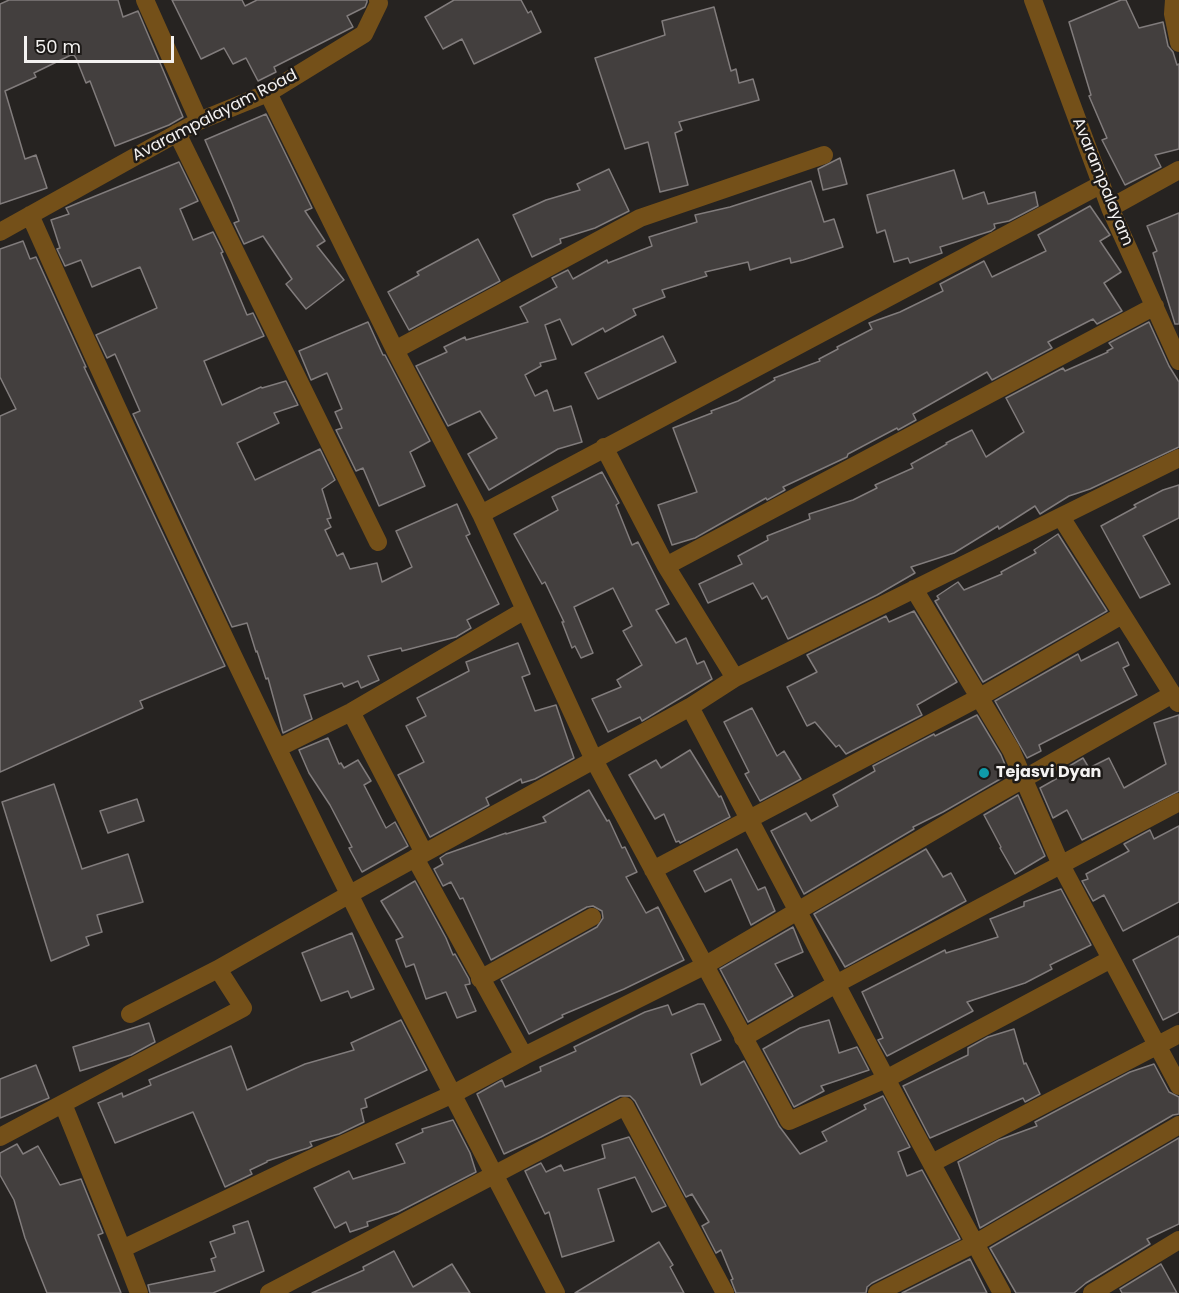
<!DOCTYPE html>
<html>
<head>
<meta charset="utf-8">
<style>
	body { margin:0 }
	#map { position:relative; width:1179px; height:1293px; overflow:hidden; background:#262321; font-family:Poppins,sans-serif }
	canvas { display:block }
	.scale { position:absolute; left:24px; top:36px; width:150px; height:27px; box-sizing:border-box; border:3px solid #f4f2f1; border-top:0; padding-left:8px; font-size:18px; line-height:21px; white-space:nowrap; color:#f4f2f1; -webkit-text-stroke:4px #1d1a18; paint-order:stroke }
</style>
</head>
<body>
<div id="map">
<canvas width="1179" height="1293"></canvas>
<div class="scale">50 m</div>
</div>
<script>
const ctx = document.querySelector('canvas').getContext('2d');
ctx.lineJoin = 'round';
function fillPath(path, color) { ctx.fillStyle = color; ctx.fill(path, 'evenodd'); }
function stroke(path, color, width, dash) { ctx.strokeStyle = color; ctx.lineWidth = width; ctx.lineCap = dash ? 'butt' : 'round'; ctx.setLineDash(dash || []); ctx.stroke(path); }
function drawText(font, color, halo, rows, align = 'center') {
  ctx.font = font + ' Poppins,sans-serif'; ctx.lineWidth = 5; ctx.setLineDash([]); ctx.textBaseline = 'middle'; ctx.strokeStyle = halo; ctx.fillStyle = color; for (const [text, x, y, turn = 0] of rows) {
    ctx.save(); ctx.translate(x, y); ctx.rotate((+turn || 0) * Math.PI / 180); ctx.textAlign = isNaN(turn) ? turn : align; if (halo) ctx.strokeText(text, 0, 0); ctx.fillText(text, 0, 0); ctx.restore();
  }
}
const building = new Path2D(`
	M9 0H118L123 17 138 11 183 117 169 125 115 146 90 81 86 83 76 58 73 54 34 73 36 77 5 91 25 159 36 155 47 188 0 204V4Z
	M172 0H242L245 6 257 0H367V2L365 7 347 16 353 27 274 67 276 72 258 81 246 58 233 64 224 48 201 59Z
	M454 0H521L528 13 531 11 541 32 474 64 462 39 443 49 425 17Z
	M1121 0H1126L1139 28 1163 22 1168 46 1173 52 1177 65 1179 64V149L1155 155 1161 167 1125 185 1102 140 1107 138 1089 96 1091 95 1069 22Z
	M714 7 731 71 736 69 739 83 753 79 759 100 679 122 682 130 675 133 688 185 660 192 648 142 625 149 595 58 665 35 662 21Z
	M266 114 312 208 305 211 325 241 317 246 344 280 306 309 286 284 292 279 263 236 244 244 234 223 239 221 232 203 205 140Z
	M840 158 847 184 823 190 818 169Z
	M179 162 198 201 180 209 193 240 213 232 223 252 221 253 247 315 253 313 264 336 204 361 222 405 261 387 262 388 286 381 298 405 274 413 279 423 237 443 255 480 320 449 335 480 322 489 331 518 327 519 331 527 325 530 337 556 343 553 350 569 377 563 382 582 412 567 396 531 457 504 470 534 466 536 499 604 467 620 471 628 456 637 402 651 401 648 368 656 379 680 361 688 358 681 344 687 342 683 304 695 312 719 283 733 268 678 266 679 257 651 256 652 247 623 232 627 133 414 140 411 115 354 107 358 96 335 157 308 140 267 92 287 81 260 65 266 57 249 60 248 51 220 69 214 66 208Z
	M609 169 629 211 595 228 560 239 561 243 532 257 513 215 546 200 580 190 577 184Z
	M954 170 963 199 984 192 988 204 1035 192 1038 206 1009 221 994 224 995 228 991 231 940 247 942 253 910 263 908 258 894 262 885 230 877 233 867 195Z
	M811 181 824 222 834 219 843 247 803 260 791 263 790 258 750 270 748 262 705 272 707 276 662 290 665 297 633 309 636 315 605 332 603 328 572 345 560 319 545 325 556 359 540 363 541 366 525 375 535 396 547 390 554 411 571 406 582 442 558 449 489 490 468 454 497 438 480 411 448 426 416 366 447 352 444 347 465 337 466 340 528 322 520 307 557 287 552 278 568 270 573 279 607 260 608 263 652 246 649 237 697 222 695 215 730 207Z
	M1090 206 1110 235 1100 241 1121 272 1104 283 1122 311 1097 324 1093 319 1048 342 1052 348 992 380 987 372 913 414 916 420 898 430 897 428 848 454 847 457 783 487 785 490 767 500 766 498 695 538 672 545 658 505 697 492 673 428 712 413 711 411 738 401 775 380 774 378 820 361 819 359 838 349 837 347 872 329 869 323 900 312 943 291 940 284 984 261 992 277 1046 251 1038 235Z
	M1179 213V324H1175L1153 253 1157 251 1147 226Z
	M478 239 500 281 409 330 388 292 419 275 417 272Z
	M23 241 30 259 36 257 86 367H84L225 666 140 701 143 708 0 772V416L16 409 0 377V249Z
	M368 322 383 355H385L430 441 410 452 425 486 379 506 363 468 356 471 336 430 342 428 335 412 342 409 327 373 311 380 299 351Z
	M1149 322 1169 366 1179 382V447L1090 489 1069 496 1040 514 1035 506 999 529 998 526 954 553 911 567 915 573 877 595 788 639 767 596 762 599 753 583 708 603 699 584 742 564 738 556 768 540 767 536 810 519 809 514 853 500 877 488 875 485 913 468 911 464 947 444 946 443 972 430 986 457 1024 432 1006 398 1063 368 1065 371 1108 352 1107 351 1113 348 1109 343Z
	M663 336 676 362 598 399 585 373Z
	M602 472 619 503 616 505 632 545 638 542 669 604 656 610 676 643 686 638 697 664 704 661 712 679 642 721 640 717 608 732 592 699 621 687 617 680 642 665 623 631 632 626 613 588 574 607 593 653 581 658 575 646 572 648 562 622H564L545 582 542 584 514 534 558 510 552 497Z
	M1179 485V518L1143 536 1170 584 1140 598 1101 526 1136 507 1134 505 1163 490Z
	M1058 534 1107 611 983 682 935 601 939 599 937 596 958 582 964 590 1002 574 1001 572 1036 553 1034 550Z
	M914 611 957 682 917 705 922 715 846 754 839 745 836 747 815 722 807 726 787 687 817 672 807 655 886 616 889 622Z
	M1118 642 1129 665 1123 668 1137 695 1039 745 1041 751 1027 758 995 701 1078 654 1081 661Z
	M518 643 530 674 522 677 535 711 556 705 574 758 535 779 522 783 521 779 486 798 489 805 430 837 398 775 424 762 406 726 426 716 417 698 469 671 466 662Z
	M752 708 777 756 784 751 801 779 760 801 745 774 749 772 724 722Z
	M977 715 1001 755 1009 774 943 812 913 827 914 829 804 894 771 831 806 813 811 821 838 806 833 795 875 771 873 766 934 734 935 736Z
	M1179 715V791L1082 840 1067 810 1053 818 1040 788 1063 775 1061 771 1083 758 1089 768 1109 758 1124 788 1166 764 1154 723Z
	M328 738 339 764 341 763 344 768 358 760 371 781 364 785 386 828 395 822 408 846 362 872 349 848 352 847 330 805 309 773 299 750Z
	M690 750 719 797 721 796 730 817 680 843 679 841 676 842 664 814 655 819 629 775 656 760 661 768Z
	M54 784 82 869 128 854 143 902 97 915 102 932 86 937 89 945 51 961 2 802Z
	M589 790 607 821 609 820 622 848 625 847 637 872 626 877 646 913 658 907 684 960 624 989 562 1015 563 1017 529 1034 501 980 597 927 603 918 602 911 593 906 587 907 491 960 463 898 460 899 451 882 443 886 434 869 443 864 440 858 446 854 506 833V834L546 822 543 817Z
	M1018 795 1045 856 1015 874 1000 848 1001 847 984 815Z
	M137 799 144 821 108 833 100 811Z
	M1179 826V902L1123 931 1104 895 1093 901 1082 881 1088 879 1086 874 1129 851 1124 844 1150 830 1154 839Z
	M737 849 758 890 765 887 775 911 751 925 731 879 705 892 694 871Z
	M926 849 943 877 951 873 966 901 845 967 814 914Z
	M415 881 446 938 453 955 455 954 469 979 470 984 465 985 476 1011 457 1018 446 992 426 999 414 964 406 967 396 940 403 937 381 901Z
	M1061 889 1091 945 1050 965 1052 969 1025 983 967 1002 973 1011 887 1056 878 1040 883 1038 862 992 945 950 946 953 998 937 990 919 1024 906V902Z
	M793 927 803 952 775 964 793 996 748 1022 720 969Z
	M352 933 374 989 351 998 348 991 321 1001 302 953Z
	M1179 936V1012L1163 1020 1133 960Z
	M698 1004H704L721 1040 691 1054 701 1085 744 1061 779 1126 800 1154 827 1141 822 1132 866 1109 864 1105 883 1096 910 1147 898 1152 907 1176 922 1170 960 1239 872 1283 867 1287 866 1293H736L731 1280 733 1279 721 1250 716 1253 702 1226 709 1222 692 1194 686 1197 635 1101 630 1096H620L541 1137 504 1154 477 1094 502 1080 505 1087 541 1071 540 1067 576 1051 574 1047 645 1012 668 1005 672 1015Z
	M401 1020 427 1070 365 1099 367 1107 361 1109 364 1122 339 1134 310 1142 312 1146 308 1148 267 1161V1162L250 1170 252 1174 225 1187 193 1112 115 1143 98 1103 122 1093 123 1097 151 1085 149 1080 231 1046 247 1090 305 1064 354 1050 351 1043Z
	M829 1020 839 1053 857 1047 869 1070 821 1086 824 1091 794 1107 763 1049 800 1028Z
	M149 1023 155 1042 131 1055 80 1071 73 1047Z
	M1014 1029 1024 1064 1026 1063 1040 1094 1025 1102 1023 1098 930 1138 903 1086 968 1055V1048L988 1037Z
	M1154 1064 1169 1092 1179 1097V1114L1173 1115 980 1228 958 1162 999 1140 1037 1126 1035 1122 1130 1072Z
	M36 1065 49 1098 0 1118V1079Z
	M453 1120 470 1153 476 1172 398 1212 367 1222 368 1226 350 1232 346 1222 335 1228 314 1188 349 1171 353 1179 405 1163 396 1144 423 1132 422 1129Z
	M629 1137 666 1206 652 1212 635 1177 598 1189 614 1241 562 1257 549 1212 545 1214 525 1171 541 1163 546 1172 561 1165 564 1171 605 1158 602 1145Z
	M1179 1138V1224L1147 1239 1150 1244 1086 1283 1074 1293H1016L990 1248Z
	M17 1144 23 1154 38 1146 60 1185 81 1179 103 1233 98 1235 121 1293H47L25 1238 14 1200 0 1175V1153Z
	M248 1221 264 1271 213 1293H150L148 1285 215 1271 211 1259 216 1257 210 1242 235 1233 233 1226Z
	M659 1242 673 1265 670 1267 684 1293H575Z
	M394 1251 413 1287 452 1264 470 1293H312L364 1270 363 1267Z
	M970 1259 987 1293H902Z
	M1161 1264 1177 1293H1122L1120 1289Z`);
fillPath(building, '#433f3e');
stroke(building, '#817c7c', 1.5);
stroke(new Path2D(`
	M145 0 199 121
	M1033 0 1110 208 1179 361
	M1174 0 1173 14 1179 43
	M268 93 395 350 481 514C686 403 895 296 1100 185
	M177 133 378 542
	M1110 208 1179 170
	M30 215C136 453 247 690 364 924 427 1047 492 1170 556 1293
	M0 232 199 121 268 93 364 34 379 3 378 0
	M395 350 640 218 824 155
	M604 447 666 566 1155 306
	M481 514 594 760 789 1121 886 1079 1111 959
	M1061 517 1178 703
	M666 566 735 678
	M914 589 1011 750 1061 865 1179 1086
	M351 712 424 853
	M278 748 351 712 525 610
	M415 858 524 1056
	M653 870 980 697 1122 615
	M480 979 592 917
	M130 1014 218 969
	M743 1038 836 984 1179 802
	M63 1104 122 1249 308 1160 453 1094 524 1056 704 966 983 802 1171 695
	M0 1137 243 1008 218 969 350 894 690 707
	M932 1163 1179 1034
	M122 1249 139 1293
	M269 1293 625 1106 725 1293
	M877 1293 976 1243 1179 1125
	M1002 1293 909 1122 690 707 735 678 1179 458
	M1092 1293 1179 1240`), '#745019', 18);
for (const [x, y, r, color] of [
	[984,773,6,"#0f9aa8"]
]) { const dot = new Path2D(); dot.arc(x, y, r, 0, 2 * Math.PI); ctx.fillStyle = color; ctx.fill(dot); stroke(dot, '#1d1a18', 2); }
drawText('16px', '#f4f2f1', '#1d1a18', [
	["Avarampalayam Road",215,116,-27],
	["Avarampalayam",1102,182,68]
]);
drawText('bold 16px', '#f4f2f1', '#1d1a18', [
	["Tejasvi Dyan",996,773]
], 'left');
</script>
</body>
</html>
